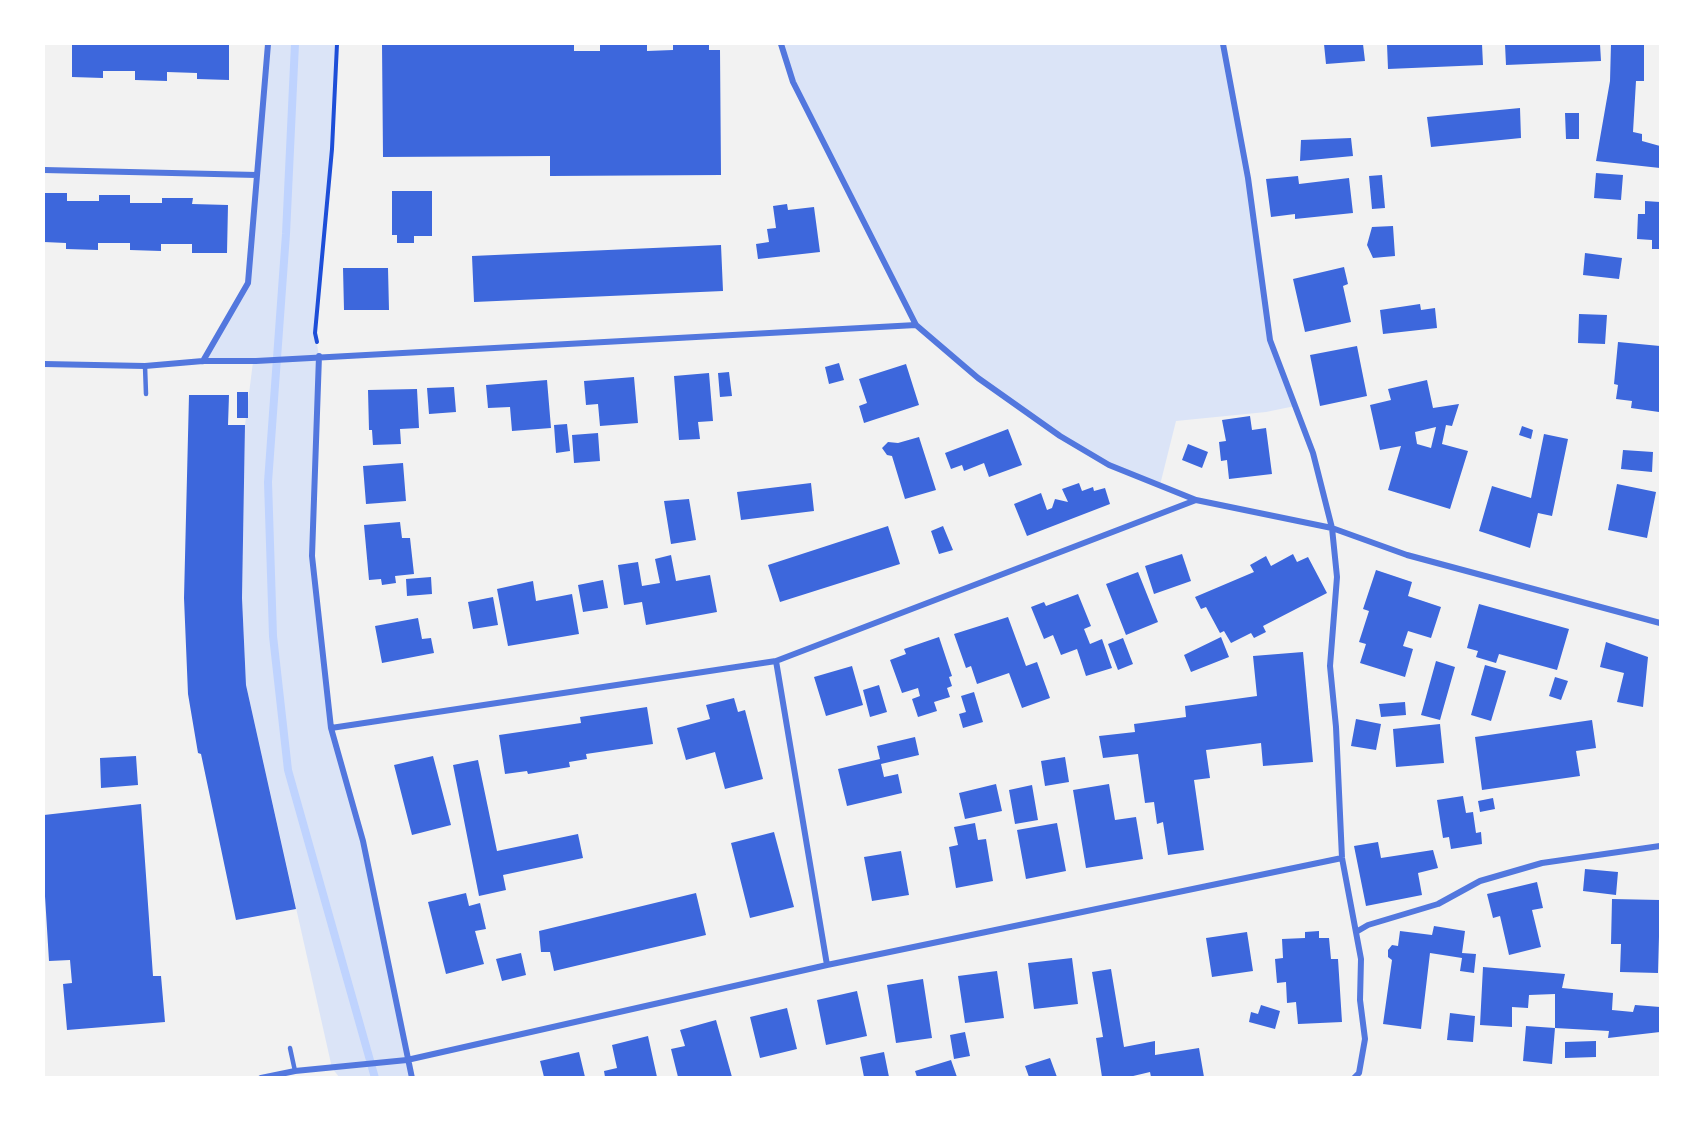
<!DOCTYPE html>
<html>
<head>
<meta charset="utf-8">
<style>
	body { margin:0 }
	#map { position:relative; width:1704px; height:1121px; overflow:hidden; background:#f2f2f2; font-family:"DM Sans",sans-serif }
	canvas { display:block }
	.frame { position:absolute; inset:0; border:45px solid #fff; pointer-events:none }
</style>
</head>
<body>
<div id="map">
<canvas width="1704" height="1121"></canvas>
<div class="frame"></div>
</div>
<script>
const ctx = document.querySelector('canvas').getContext('2d');
ctx.lineJoin = 'round';
function fillPath(path, color) { ctx.fillStyle = color; ctx.fill(path, 'evenodd'); }
function stroke(path, color, width, dash) { ctx.strokeStyle = color; ctx.lineWidth = width; ctx.lineCap = dash ? 'butt' : 'round'; ctx.setLineDash(dash || []); ctx.stroke(path); }
fillPath(new Path2D(`
	M268 44H337L332 149 315 333 319 356 312 556 331 728 363 841 412 1077H339L332 1068 246 685 242 598 245 425 253 362 203 361 248 283Z
	M781 44H1223L1248 178 1270 340 1295 406 1266 412 1176 421 1160 485 1109 465 1060 436 978 378 916 325 793 82Z`), '#dbe4f7');
stroke(new Path2D(`
	M295 44 286 234 268 482 273 636 288 770 375 1078`), '#bfd3fe', 8);
fillPath(new Path2D(`
	M72 44H229V80L197 79V73L167 72V81L135 80V71H103V78L72 77Z
	M382 44H574V51H600V44H647V51L673 50V44H709V50H720L721 175 550 176V156L383 157Z
	M1324 44H1363L1365 61 1326 64Z
	M1387 44H1482L1483 65 1388 69Z
	M1505 44H1600L1601 61 1506 65Z
	M1611 44H1644V81H1636L1633 132 1642 134V141L1660 146V168L1596 161 1610 81Z
	M1520 108 1521 138 1431 147 1427 117Z
	M1565 113H1579V139H1566Z
	M1351 138 1353 156 1300 161 1301 140Z
	M1596 173 1623 175 1621 200 1594 198Z
	M1382 175 1385 208 1372 209 1369 176Z
	M1298 176 1299 184 1349 178 1353 213 1295 219V214L1271 217 1266 179Z
	M392 191H432V236H414V243H397V235H392Z
	M44 193H67V201H99V195H130V203H162V198H193L192 204 228 205 227 253H192V244H161V251L130 250V243H98V250L66 249V243L44 242Z
	M1645 201 1660 202V249H1652V240L1637 239 1638 214H1645Z
	M787 204 788 210 814 207 820 252 758 259 756 244 769 242 767 229 776 228 773 206Z
	M1393 226 1395 256 1373 258 1367 245 1372 227Z
	M721 245 723 291 474 302 472 256Z
	M1585 253 1622 258 1619 279 1583 275Z
	M1344 267 1348 284 1343 286 1351 322 1305 332 1293 279Z
	M343 268H388L389 310H344Z
	M1420 304 1421 310 1435 308 1437 328 1383 334 1380 310Z
	M1579 314 1607 315 1605 344 1578 343Z
	M1618 342 1660 346 1659 412 1631 408 1632 401 1616 399 1618 385 1614 384Z
	M1357 346 1367 396 1320 406 1310 355Z
	M839 363 844 380 829 384 825 367Z
	M906 364 919 405 864 423 859 406 867 403 859 379Z
	M729 372 732 396 720 397 718 373Z
	M709 373 713 421 698 422 700 439 679 440 674 376Z
	M634 377 638 423 600 426 598 404 586 405 584 381Z
	M547 380 551 428 512 431 510 407 488 408 486 385Z
	M1427 380 1433 408 1459 404 1452 426 1446 425 1442 444 1468 451 1450 509 1388 490 1401 446 1380 450 1370 405 1391 400 1388 389ZM1436 427 1431 448 1417 444 1415 432Z
	M454 387 456 412 429 414 427 388Z
	M417 389 419 428 400 429 401 444 373 445 372 430H369L368 390Z
	M237 392H248V418H237Z
	M189 395H229L228 425H245L242 598 246 685 296 909 236 920 201 754 198 753 188 694 184 598Z
	M1250 416 1252 430 1266 428 1272 474 1229 479 1227 460 1221 461 1219 442 1226 441 1222 420Z
	M567 424 570 451 556 453 554 425Z
	M1522 426 1533 430 1531 439 1519 435Z
	M1008 429 1022 465 989 477 984 463 964 471 962 465 951 469 945 453Z
	M598 433 600 461 574 463 572 435Z
	M1544 434 1568 439 1552 516 1538 513 1530 548 1479 531 1492 486 1531 498Z
	M919 437 936 490 905 499 892 456 887 455 882 448 888 442 898 443Z
	M1188 444 1208 452 1202 468 1182 460Z
	M1623 450 1653 452 1652 472 1621 469Z
	M403 463 406 501 366 504 363 466Z
	M811 483 814 511 741 520 737 492Z
	M1079 483 1082 491 1093 487 1094 491 1105 488 1110 504 1027 536 1014 504 1041 493 1047 510 1052 508 1055 499 1068 502 1062 489Z
	M1617 484 1656 492 1647 538 1608 530Z
	M689 499 696 540 671 544 664 501Z
	M400 522 402 538H410L414 574 395 576 396 583 382 585 381 579 369 580 364 525Z
	M888 526 900 564 780 602 768 565Z
	M943 526 953 550 939 554 931 531Z
	M1182 554 1191 581 1154 594 1145 566Z
	M1293 554 1297 562 1308 557 1327 593 1263 626 1266 632 1254 638 1251 633 1231 643 1224 631 1220 633 1206 607 1201 609 1195 597 1254 572 1250 565 1266 556 1271 566Z
	M671 555 676 581 710 575 717 612 646 625 642 602 624 605 618 565 638 562 642 586 660 583 655 559Z
	M1376 570 1412 582 1408 596 1441 607 1431 638 1408 631 1403 646 1413 649 1405 677 1360 663 1366 644 1359 642 1369 611 1363 609Z
	M1138 572 1158 622 1126 635 1106 584Z
	M431 577 432 594 407 596 406 579Z
	M603 580 608 608 583 612 578 585Z
	M533 581 536 601 572 594 579 634 508 646 497 589Z
	M1078 594 1091 626 1084 629 1090 644 1102 639 1112 668 1086 676 1077 649 1061 655 1053 635 1044 639 1031 607 1044 602 1046 606Z
	M493 597 498 625 473 629 468 602Z
	M1479 604 1569 629 1557 670 1499 654 1496 663 1476 657 1478 651 1467 648Z
	M1008 617 1026 666 1037 662 1050 698 1022 708 1009 673 977 684 971 666 966 668 954 634Z
	M418 618 422 639 431 638 434 653 382 663 375 626Z
	M939 637 952 676 949 677 952 686 947 688 950 697 934 702 937 711 918 717 912 699 920 696 918 688 902 693 890 660 906 654 904 649Z
	M1221 637 1229 657 1191 672 1184 655Z
	M1123 638 1133 664 1118 670 1108 644Z
	M1606 642 1648 657 1643 707 1617 702 1624 673 1600 667Z
	M1303 652 1313 762 1263 766 1261 743 1206 750 1210 778 1194 780 1204 850 1168 855 1163 822 1157 824 1154 802 1145 803 1138 754 1103 758 1099 736 1135 732 1134 724 1186 717 1185 706 1257 696 1253 656Z
	M1436 661 1455 667 1440 720 1421 715Z
	M1485 665 1506 671 1491 721 1471 715Z
	M852 666 863 705 826 716 814 677Z
	M1555 677 1568 681 1561 700 1549 696Z
	M879 685 887 712 870 717 863 690Z
	M974 692 983 722 963 728 959 714 966 712 961 696Z
	M734 698 738 712 745 710 763 779 725 789 715 752 686 760 677 728 710 719 706 705Z
	M1405 702 1406 715 1381 717 1379 704Z
	M647 707 653 744 586 754 587 759 569 762 570 767 528 774 527 771 505 774 499 735 581 723 580 717Z
	M1356 719 1381 724 1376 750 1351 746Z
	M1592 720 1596 748 1576 751 1580 776 1482 790 1475 737Z
	M1440 724 1444 763 1396 767 1393 729Z
	M915 737 919 755 881 764 884 777 898 774 902 793 847 806 838 769 880 759 877 746Z
	M136 756 138 785 101 788 100 758Z
	M433 756 451 825 412 835 394 765Z
	M1065 757 1069 782 1045 786 1041 761Z
	M478 760 497 851 578 834 583 858 503 875 506 890 479 896 453 765Z
	M996 784 1002 811 965 819 959 793Z
	M1109 784 1115 820 1136 817 1143 859 1086 868 1073 790Z
	M1032 785 1038 820 1015 824 1009 790Z
	M1463 796 1466 813 1473 812 1476 833 1481 832 1482 844 1451 849 1449 837 1443 838 1437 800Z
	M1493 798 1495 809 1480 812 1478 801Z
	M141 804 153 976H161L165 1022 67 1030 63 984 72 983 70 960 49 961 44 880V815Z
	M975 823 978 840 986 839 993 881 956 888 949 847 958 845 954 827Z
	M1057 823 1066 871 1026 879 1017 830Z
	M774 832 794 907 750 918 731 843Z
	M1378 842 1381 858 1433 850 1438 868 1418 873 1422 895 1366 906 1354 846Z
	M901 851 909 895 872 901 864 857Z
	M1585 869 1618 872 1616 895 1583 891Z
	M1537 882 1543 908 1532 910 1541 947 1509 955 1500 916 1493 918 1487 894Z
	M466 893 469 906 480 903 486 929 475 931 484 964 446 974 428 902Z
	M696 893 706 935 554 971 550 952H541L539 931Z
	M1612 899 1660 900 1658 973 1620 972 1621 944H1611Z
	M1434 926 1465 931 1462 953 1476 954 1474 973 1460 971 1462 958 1430 953 1421 1029 1383 1024 1392 960 1388 957V950L1392 945 1398 946 1400 931 1432 935Z
	M1319 931V938H1329L1331 959H1338L1342 1022 1298 1024 1296 1002 1287 1003 1286 982 1277 983 1275 959 1283 958 1282 939 1305 938V932Z
	M1247 932 1253 971 1212 977 1206 938Z
	M521 953 526 975 502 981 496 959Z
	M1072 958 1078 1004 1034 1009 1028 963Z
	M1483 967 1565 974 1562 988 1613 993 1612 1010 1633 1012 1635 1005 1660 1007V1032L1608 1038 1609 1031 1555 1028 1552 1064 1523 1061 1526 1026 1555 1028V994L1529 995 1528 1008 1512 1007V1027L1480 1025Z
	M1111 969 1124 1047 1155 1041V1055L1199 1048 1204 1077H1151L1150 1072 1129 1077H1102L1096 1038 1103 1037 1092 972Z
	M997 971 1004 1018 965 1023 958 976Z
	M923 979 932 1038 896 1043 887 985Z
	M857 991 867 1036 826 1045 817 1000Z
	M1261 1005 1280 1011 1275 1029 1249 1022 1251 1012 1258 1014Z
	M787 1008 797 1049 760 1058 750 1017Z
	M1450 1013 1475 1016 1473 1042 1447 1040Z
	M716 1020 732 1077H678L671 1049 685 1046 680 1030Z
	M965 1032 970 1056 954 1059 950 1035Z
	M648 1036 657 1077H605L604 1071 617 1068 612 1045Z
	M1596 1041V1057L1565 1058V1042Z
	M579 1052 585 1077H544L540 1061Z
	M884 1052 889 1077H864L860 1057Z
	M1050 1058 1057 1077H1029L1025 1066Z
	M951 1060 957 1077H917L915 1071Z`), '#3d67dc');
stroke(new Path2D(`
	M317 342 315 333 332 149 337 44`), '#1d4ed8', 4);
stroke(new Path2D(`
	M145 366 146 394
	M290 1048 295 1071`), '#5277de', 4.5);
stroke(new Path2D(`
	M781 44 793 82 916 325 978 378 1060 436 1109 465 1196 500 1332 528 1407 555 1660 623
	M1223 44 1248 178 1270 340 1313 453 1332 528 1337 577 1330 666 1336 727 1342 858 1361 959 1360 1000 1365 1039 1359 1073 1354 1078
	M44 170 257 175
	M319 356 312 556 331 728 363 841 412 1078
	M203 361 248 283 268 44
	M44 364 145 366 203 361H256L916 325
	M776 661 827 965
	M331 728 776 661 1196 500
	M1356 932 1368 925 1438 904 1480 881 1542 863 1660 846
	M261 1078 295 1071 407 1060 827 965 1342 858`), '#5277de', 6);
</script>
</body>
</html>
